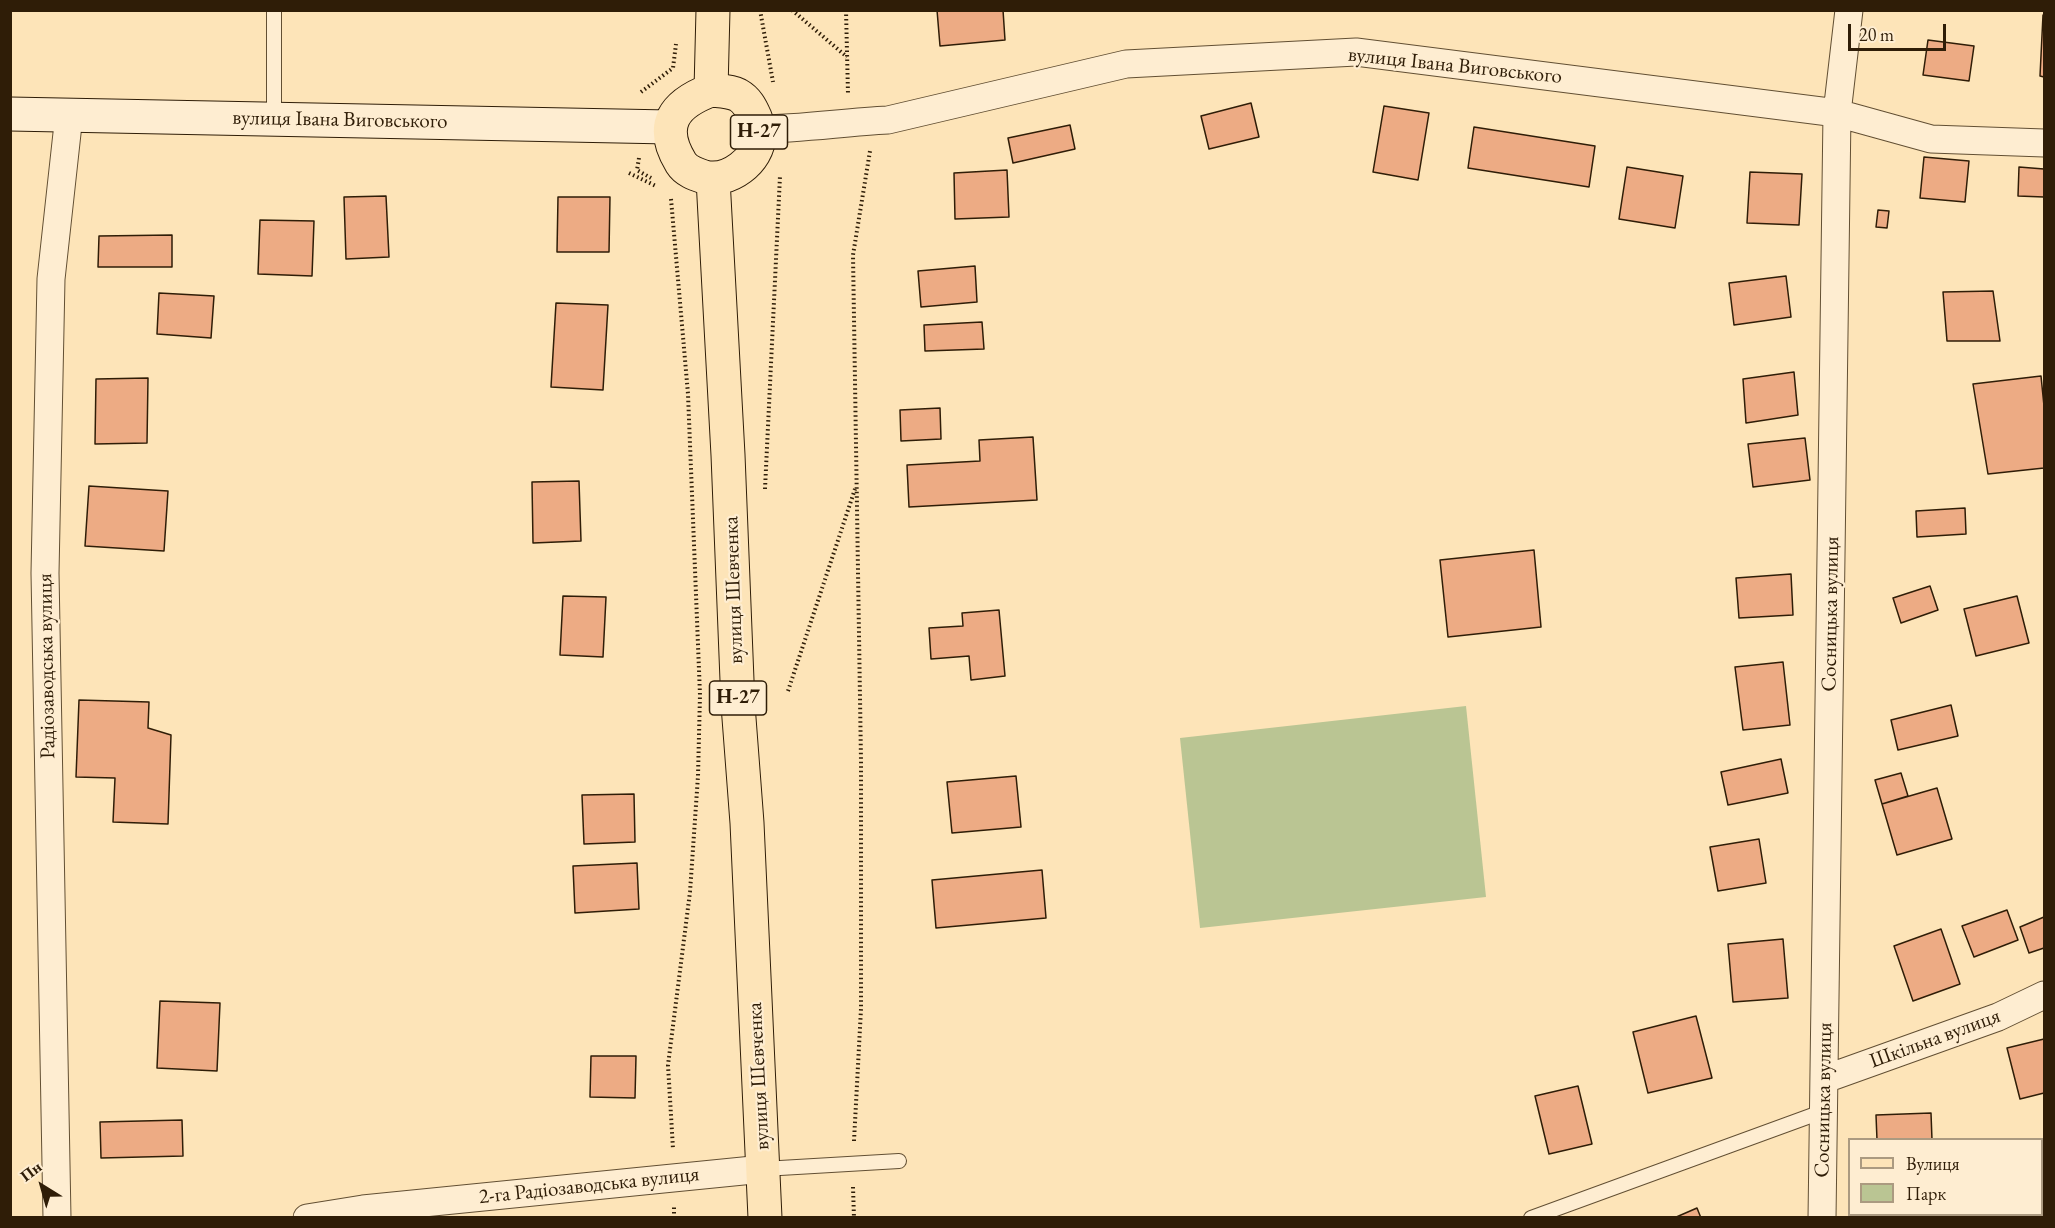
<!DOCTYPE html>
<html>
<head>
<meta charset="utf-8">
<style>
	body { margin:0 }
	#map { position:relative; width:2055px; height:1228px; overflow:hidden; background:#fde4b8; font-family:"EB Garamond",serif }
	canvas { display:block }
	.frame { position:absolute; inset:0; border:12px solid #2f1d07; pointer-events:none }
	.legend { position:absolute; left:1848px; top:1138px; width:195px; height:78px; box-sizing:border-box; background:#feedd1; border:2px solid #ab9a80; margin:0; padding:8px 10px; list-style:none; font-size:18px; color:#2f1d07 }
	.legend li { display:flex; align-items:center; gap:12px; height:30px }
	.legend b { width:30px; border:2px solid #ab9a80 }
	.north { position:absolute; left:12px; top:1156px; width:60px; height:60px; -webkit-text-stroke:4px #feedd1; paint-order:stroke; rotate:323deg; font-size:16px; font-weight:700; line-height:24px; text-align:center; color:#2f1d07 }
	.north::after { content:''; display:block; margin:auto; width:21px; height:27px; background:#2f1d07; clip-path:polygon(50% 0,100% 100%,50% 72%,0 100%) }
	.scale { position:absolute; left:1848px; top:24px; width:98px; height:27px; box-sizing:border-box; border:3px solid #2f1d07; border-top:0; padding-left:8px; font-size:18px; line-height:21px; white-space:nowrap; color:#2f1d07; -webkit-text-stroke:4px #feedd1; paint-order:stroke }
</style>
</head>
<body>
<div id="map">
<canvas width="2055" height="1228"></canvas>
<div class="frame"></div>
<ul class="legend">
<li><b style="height:8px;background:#fde4b8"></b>Вулиця</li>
<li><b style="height:16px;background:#bac593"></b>Парк</li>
</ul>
<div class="north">Пн</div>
<div class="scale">20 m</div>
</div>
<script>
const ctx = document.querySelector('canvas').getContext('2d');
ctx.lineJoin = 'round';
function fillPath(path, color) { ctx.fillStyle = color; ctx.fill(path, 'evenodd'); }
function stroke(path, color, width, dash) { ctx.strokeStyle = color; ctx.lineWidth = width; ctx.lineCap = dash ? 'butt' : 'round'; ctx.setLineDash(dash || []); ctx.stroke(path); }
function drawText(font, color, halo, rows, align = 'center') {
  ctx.font = font + ' "EB Garamond",serif'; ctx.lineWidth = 4.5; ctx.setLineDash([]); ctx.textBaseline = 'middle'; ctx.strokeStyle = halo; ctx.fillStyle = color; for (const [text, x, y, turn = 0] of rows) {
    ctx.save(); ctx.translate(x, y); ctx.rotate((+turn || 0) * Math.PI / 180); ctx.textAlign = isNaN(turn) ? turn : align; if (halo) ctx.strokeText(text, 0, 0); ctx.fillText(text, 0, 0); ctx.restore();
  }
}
fillPath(new Path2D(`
	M1466 706 1486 897 1200 928 1180 738Z`), '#bac593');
const building = new Path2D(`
	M937 10H1003L1005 40 940 46Z
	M2043 15H2044V77L2040 76Z
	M1928 40 1974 46 1969 81 1923 75Z
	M1251 103 1259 137 1209 149 1201 116Z
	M1384 106 1429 113 1418 180 1373 172Z
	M1070 125 1075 149 1013 163 1008 138Z
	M1474 127 1595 146 1589 187 1468 168Z
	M1924 157 1969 161 1965 202 1920 198Z
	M1627 167 1683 176 1675 228 1619 219Z
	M2019 167 2044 169V197L2018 196Z
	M1007 170 1009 217 955 219 954 173Z
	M1750 172 1802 174 1799 225 1747 223Z
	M386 196 389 257 346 259 344 197Z
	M558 197H610L609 252H557Z
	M1878 210 1889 211 1887 228 1876 227Z
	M260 220 314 221 312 276 258 274Z
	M172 235V267H98L99 236Z
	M975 266 977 302 921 307 918 271Z
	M1786 276 1791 317 1734 325 1729 283Z
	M1993 291 2000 341H1947L1943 292Z
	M159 293 214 296 211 338 157 334Z
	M556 303 608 305 603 390 551 387Z
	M982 322 984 349 925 351 924 325Z
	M1794 372 1798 415 1746 423 1743 379Z
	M2041 376 2044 406V468L1988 474 1973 384Z
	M148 378 147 443 95 444 96 379Z
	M940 408 941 439 901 441 900 410Z
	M1033 437 1037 500 909 507 907 465 980 461 979 440Z
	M1805 438 1810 480 1753 487 1748 444Z
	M579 481 581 541 533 543 532 482Z
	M89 486 168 491 164 551 85 546Z
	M1965 508 1966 534 1917 537 1916 511Z
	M1534 550 1541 627 1448 637 1440 560Z
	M1791 574 1793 615 1739 618 1736 578Z
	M1930 586 1938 610 1901 623 1893 598Z
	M563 596 606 597 603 657 560 655Z
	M2017 596 2029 643 1976 656 1964 609Z
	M999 610 1005 676 971 680 969 656 931 659 929 628 963 626 962 613Z
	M1783 662 1790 725 1743 730 1735 667Z
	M79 700 149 702 148 728 171 735 168 824 113 822 115 778 76 777Z
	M1951 705 1958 736 1898 750 1891 720Z
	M1781 759 1788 793 1728 805 1721 772Z
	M1901 773 1908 796 1882 804 1875 780Z
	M1016 776 1021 827 952 833 947 782Z
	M1937 788 1952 839 1897 855 1882 804Z
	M634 794 635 842 584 844 582 795Z
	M1759 839 1766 883 1718 891 1710 847Z
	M637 863 639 909 575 913 573 866Z
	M1042 870 1046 918 936 928 932 880Z
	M2007 910 2018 940 1974 957 1962 926Z
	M2044 917V948L2029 953 2020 927Z
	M1941 929 1960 984 1913 1001 1894 946Z
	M1783 939 1788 998 1733 1002 1728 944Z
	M160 1001 220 1003 217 1071 157 1068Z
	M1696 1016 1712 1078 1648 1093 1633 1032Z
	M2044 1039V1093L2020 1099 2007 1048Z
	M591 1056H636L635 1098 590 1097Z
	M1578 1086 1592 1144 1549 1154 1535 1096Z
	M1931 1113 1932 1140H1877L1876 1115Z
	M182 1120 183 1156 101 1158 100 1122Z
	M1697 1208 1701 1218H1674Z
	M1882 1214H1937L1938 1218H1883Z`);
fillPath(building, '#edab84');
stroke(building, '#2f1d07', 1.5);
const lane = new Path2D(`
	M274 10V119
	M763 1169 899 1161
	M1531 1218 1824 1111`);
const street = new Path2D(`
	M758 129C801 129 845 122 888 120L1126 64 1356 52 1837 113 1931 139 2044 143
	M1825 1079 1998 1017 2044 995
	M57 1218 45 573 51 279 69 115
	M307 1218 363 1209 763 1169
	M1822 1218 1837 113 1849 10`);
const secondary = new Path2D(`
	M10 114 669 127`);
const primary = new Path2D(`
	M711 90C720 91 730 91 738 95 747 100 751 108 755 117 757 122 759 129 759 135 759 161 728 183 704 177 695 174 686 171 681 163 658 125 674 104 711 90Z
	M711 90 713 10
	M713 179 728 455 738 705 747 823 765 1218`);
stroke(lane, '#624f33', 16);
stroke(street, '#624f33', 29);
stroke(secondary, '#2f1d07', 35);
stroke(primary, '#2f1d07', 35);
stroke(new Path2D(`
	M760 10 773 82
	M792 10 847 57
	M846 10 848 94
	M641 92 673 68 676 44
	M639 158 637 170 651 178
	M629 173 656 186
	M671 199 688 394 700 695 698 776 690 892 668 1065 673 1149
	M765 489 780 176
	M788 691 855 489
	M854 1141 861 1009V761L853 255 870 151
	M853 1187 854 1218
	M674 1218V1207`), '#2f1d07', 4, [1.5, 3]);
stroke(lane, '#feedd1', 14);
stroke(street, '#feedd1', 27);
stroke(secondary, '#feedd1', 33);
stroke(primary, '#fde4b8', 33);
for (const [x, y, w] of [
	[759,132,57],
	[738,698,57]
]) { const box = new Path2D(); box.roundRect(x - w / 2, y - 17, w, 34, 4.5); ctx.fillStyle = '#feedd1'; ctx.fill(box); stroke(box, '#2f1d07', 1.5); }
drawText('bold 20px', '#2f1d07', null, [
	["Н-27",759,132],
	["Н-27",738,698]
]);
drawText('21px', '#2f1d07', '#feedd1', [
	["вулиця Івана Виговського",1455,66,6],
	["вулиця Івана Виговського",340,120,1],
	["вулиця Шевченка",734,590,-92],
	["Сосницька вулиця",1831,614,-89],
	["Радіозаводська вулиця",47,666,-91],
	["Шкільна вулиця",1935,1039,-20],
	["вулиця Шевченка",759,1076,-93],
	["Сосницька вулиця",1824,1100,-89],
	["2-га Радіозаводська вулиця",589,1186,-6]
]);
</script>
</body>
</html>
